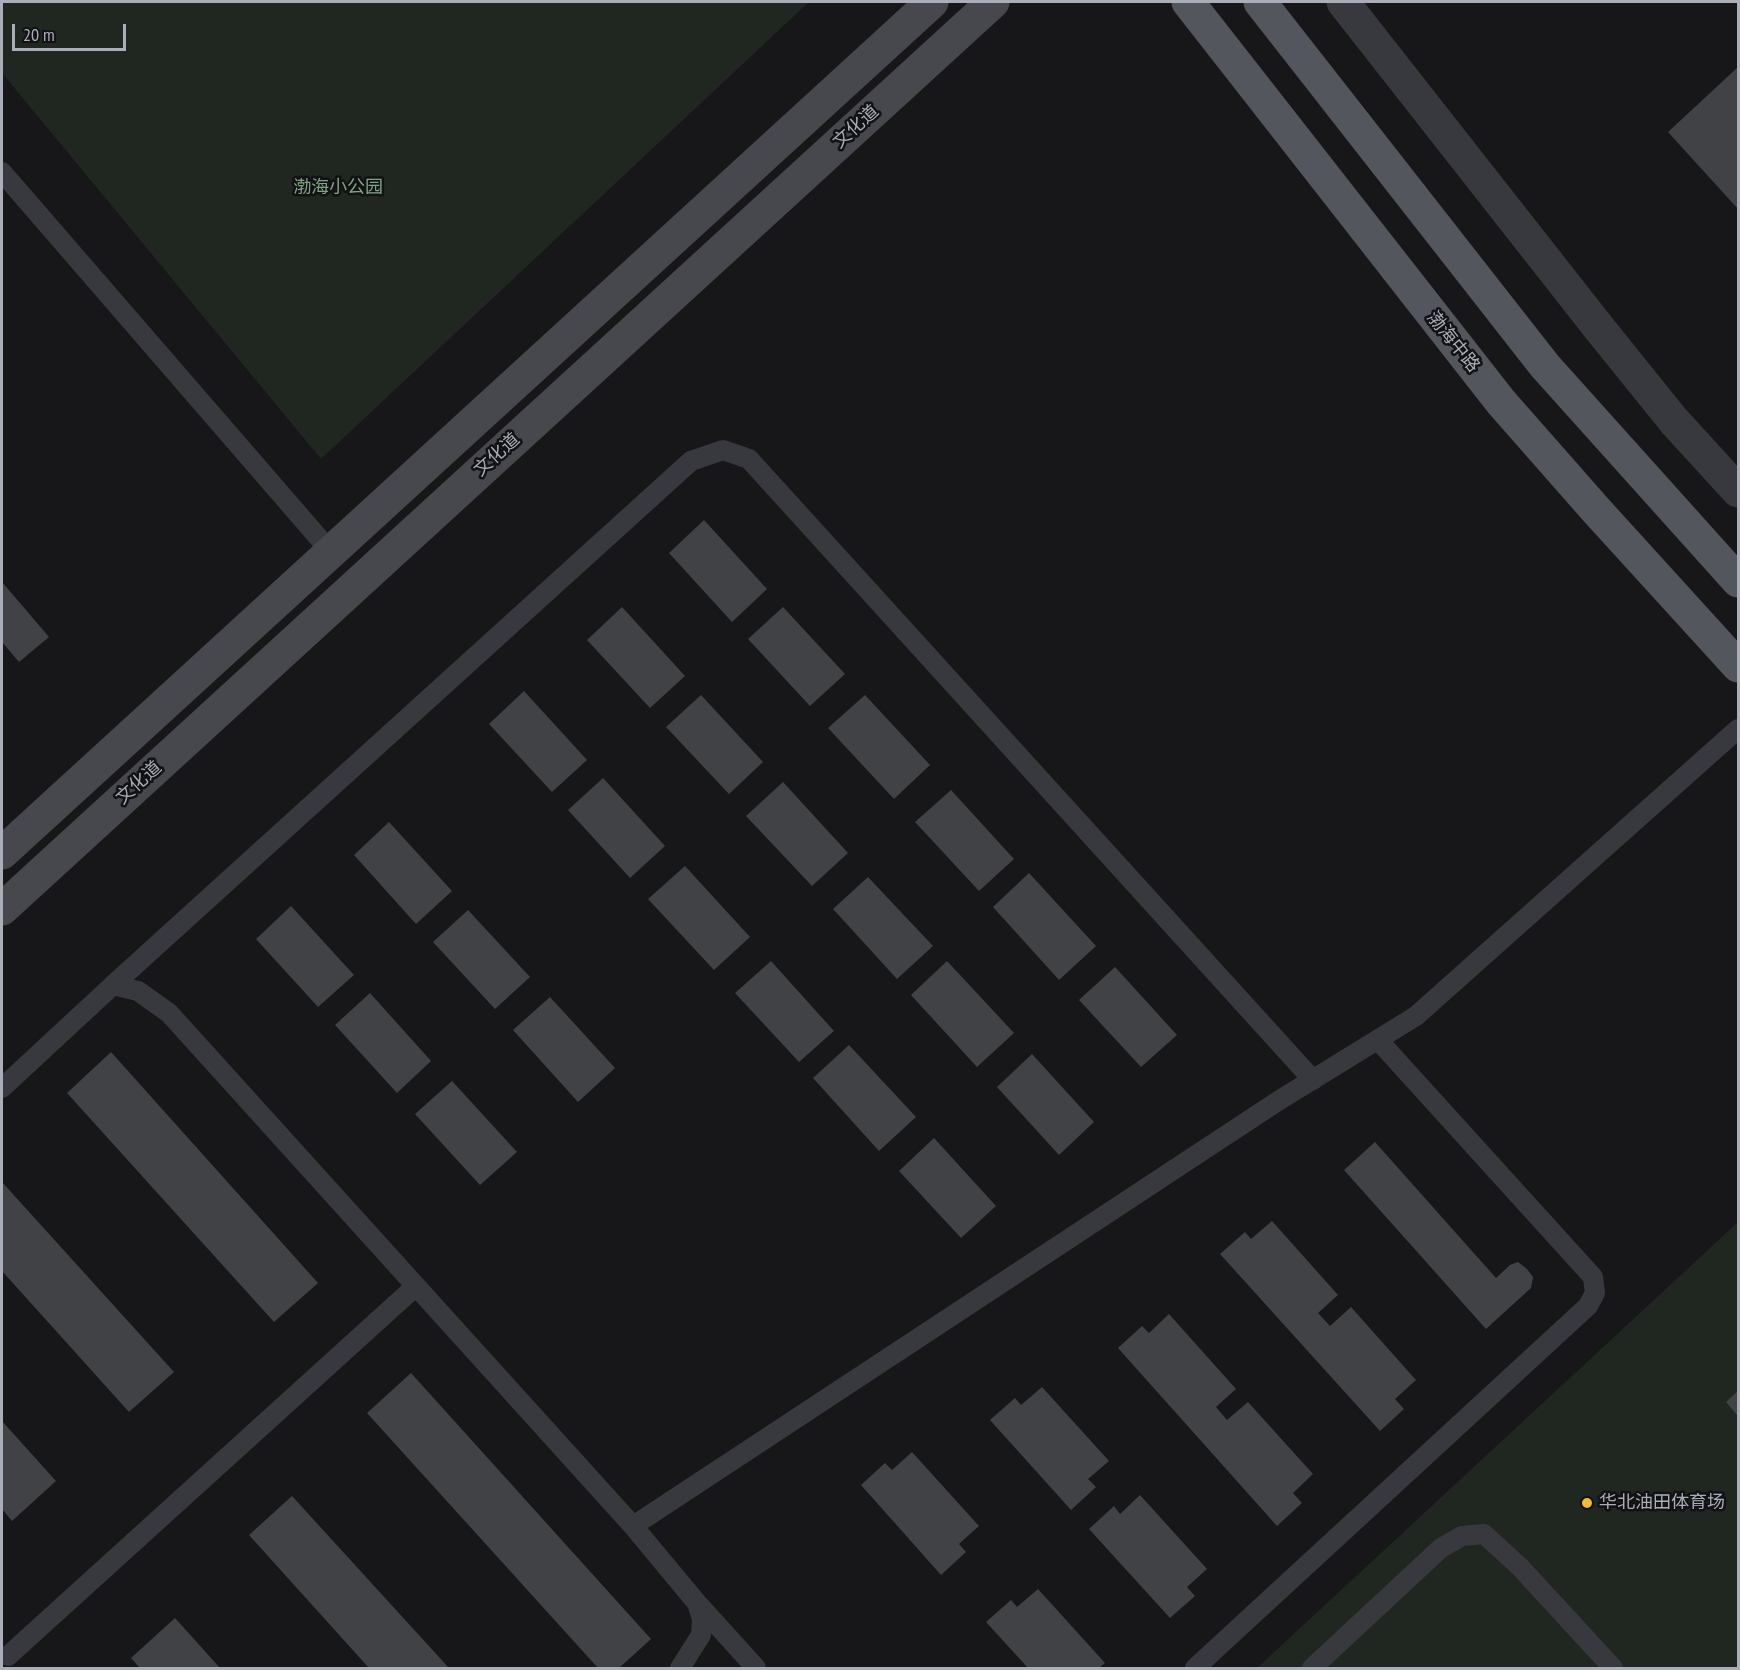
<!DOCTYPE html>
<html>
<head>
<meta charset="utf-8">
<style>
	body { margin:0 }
	#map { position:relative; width:1740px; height:1670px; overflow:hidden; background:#171719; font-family:"PT Sans Narrow",sans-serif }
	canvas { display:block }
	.frame { position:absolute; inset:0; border:3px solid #a9aeb9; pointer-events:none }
	.scale { position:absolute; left:12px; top:24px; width:114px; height:27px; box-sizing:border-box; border:3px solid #a9aeb9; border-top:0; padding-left:8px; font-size:18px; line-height:21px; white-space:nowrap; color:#a9aeb9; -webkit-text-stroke:4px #121214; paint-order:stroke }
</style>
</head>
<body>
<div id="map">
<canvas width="1740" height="1670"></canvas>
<div class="frame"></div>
<div class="scale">20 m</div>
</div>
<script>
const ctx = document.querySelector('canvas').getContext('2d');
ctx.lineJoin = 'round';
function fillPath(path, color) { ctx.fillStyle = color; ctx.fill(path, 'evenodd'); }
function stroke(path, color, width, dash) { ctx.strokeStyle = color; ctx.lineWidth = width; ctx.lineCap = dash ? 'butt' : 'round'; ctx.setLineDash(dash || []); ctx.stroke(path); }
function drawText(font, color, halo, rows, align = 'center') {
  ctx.font = font + ' "PT Sans Narrow","Noto Sans SC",sans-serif'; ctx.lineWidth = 5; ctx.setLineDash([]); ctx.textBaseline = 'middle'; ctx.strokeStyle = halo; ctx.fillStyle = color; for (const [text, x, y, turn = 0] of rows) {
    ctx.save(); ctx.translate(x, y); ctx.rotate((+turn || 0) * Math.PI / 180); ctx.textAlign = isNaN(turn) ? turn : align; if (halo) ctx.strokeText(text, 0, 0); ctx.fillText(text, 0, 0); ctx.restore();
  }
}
fillPath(new Path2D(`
	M2 2H809L321 459 2 73Z
	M1738 1222V1668H1257Z`), '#1f2720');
fillPath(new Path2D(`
	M1738 67V209L1668 132Z
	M704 520 767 589 732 622 669 553Z
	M2 582 49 637 19 662 2 642Z
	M622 607 685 676 650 708 587 640Z
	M783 607 845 674 810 706 748 639Z
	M524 691 587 760 552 792 489 724Z
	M701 695 763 762 729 794 666 727Z
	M865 695 930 765 894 799 828 728Z
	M603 778 665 846 630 878 568 810Z
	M783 782 848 853 812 886 746 816Z
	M951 790 1014 859 979 891 915 822Z
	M389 822 452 891 416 924 354 855Z
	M685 866 750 937 714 970 648 899Z
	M1029 873 1096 946 1059 980 993 907Z
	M868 877 933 946 897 979 833 909Z
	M291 906 354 975 318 1007 256 939Z
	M468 910 530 977 495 1009 433 942Z
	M771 961 834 1031 799 1062 735 993Z
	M947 961 1014 1033 977 1067 911 995Z
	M1115 967 1177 1035 1141 1067 1079 1000Z
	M370 993 431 1061 397 1093 335 1025Z
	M550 997 615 1068 578 1102 513 1030Z
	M849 1045 916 1117 879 1151 813 1078Z
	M111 1052 318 1283 274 1322 67 1093Z
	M1032 1054 1094 1122 1059 1155 997 1087Z
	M452 1081 517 1152 480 1185 415 1114Z
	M934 1138 996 1206 961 1238 899 1171Z
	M1375 1142 1496 1278 1510 1265 1518 1262 1527 1269 1533 1277 1531 1288 1486 1329 1344 1170Z
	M2 1182 174 1372 129 1412 2 1271Z
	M1272 1221 1338 1295 1318 1313 1330 1326 1351 1307 1416 1380 1395 1399 1404 1409 1380 1431 1220 1254 1245 1232 1251 1239Z
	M1169 1314 1236 1389 1216 1407 1227 1420 1248 1402 1313 1474 1293 1493 1302 1503 1277 1526 1118 1348 1142 1326 1149 1333Z
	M411 1373 651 1639 619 1668H598L367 1413Z
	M1042 1387 1109 1461 1088 1479 1096 1487 1071 1510 990 1420 1015 1398 1021 1405Z
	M1738 1391V1416L1726 1402Z
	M2 1421 56 1481 12 1521 2 1509Z
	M912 1452 979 1526 959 1544 966 1552 941 1575 861 1485 885 1463 892 1470Z
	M1140 1495 1207 1569 1187 1587 1195 1596 1170 1618 1089 1529 1114 1506 1120 1514Z
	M292 1496 449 1668H369L249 1535Z
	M1038 1589 1105 1663 1099 1668H1028L986 1622 1011 1600 1017 1607Z
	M175 1618 220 1668H140L131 1658Z`), '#414246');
stroke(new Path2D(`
	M2 172 331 552
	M113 985 691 461 723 450 749 459 1313 1080
	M2 1088 113 985 138 991 169 1013 633 1526 697 1603 702 1619 701 1635 680 1668
	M633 1526 1278 1101 1416 1016 1738 729
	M699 1605 756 1668
	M8 1656 416 1286
	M1195 1668 1588 1306 1595 1293 1593 1277 1378 1040
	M1312 1668 1441 1548 1462 1536 1484 1534 1520 1567 1613 1668`), '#38393e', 20);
stroke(new Path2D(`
	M1343 2 1599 328 1674 421 1738 491`), '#38393e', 33);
stroke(new Path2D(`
	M2 853 932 2
	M2 909 993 2`), '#46484e', 33);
stroke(new Path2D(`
	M1188 2 1501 402 1596 510 1738 666
	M1260 2 1545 366 1738 581`), '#54565d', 33);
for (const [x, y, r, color] of [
	[1587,1503,6,"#f3ba35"]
]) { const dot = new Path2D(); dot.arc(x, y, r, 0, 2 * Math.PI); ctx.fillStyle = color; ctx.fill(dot); stroke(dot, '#121214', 2); }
drawText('18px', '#a9aeb9', '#121214', [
	["文化道",856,127,-42],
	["渤海中路",1453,342,51],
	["文化道",497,455,-42],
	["文化道",139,783,-42]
]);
drawText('18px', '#80a484', '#121214', [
	["渤海小公园",338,188]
]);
drawText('18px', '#a9aeb9', '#121214', [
	["华北油田体育场",1599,1503]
], 'left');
</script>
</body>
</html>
